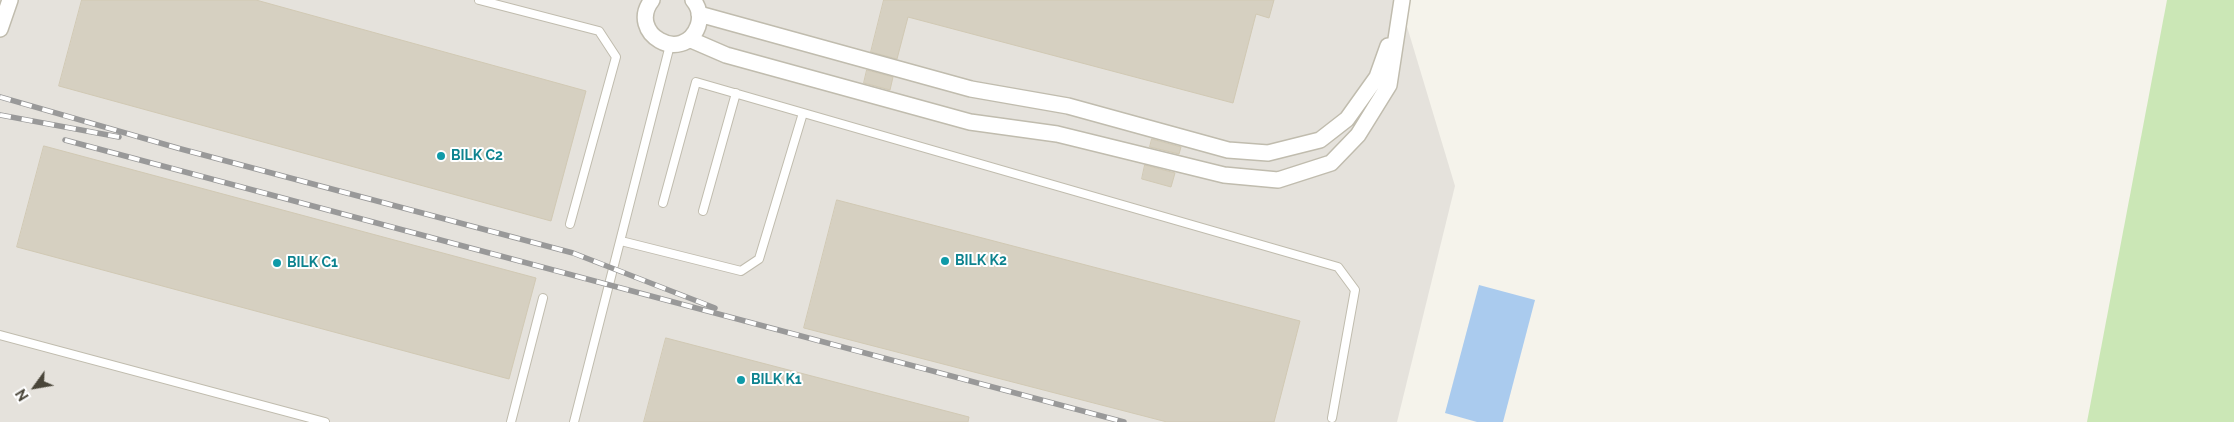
<!DOCTYPE html>
<html>
<head>
<meta charset="utf-8">
<style>
	body { margin:0 }
	#map { position:relative; width:2234px; height:422px; overflow:hidden; background:#f5f3eb; font-family:Raleway,sans-serif }
	canvas { display:block }
	.north { position:absolute; left:10px; top:362px; width:50px; height:50px; -webkit-text-stroke:4px #fff; paint-order:stroke; rotate:238deg; font-size:14px; font-weight:700; line-height:20px; text-align:center; color:#494539 }
	.north::after { content:''; display:block; margin:auto; width:18px; height:22px; background:#494539; clip-path:polygon(50% 0,100% 100%,50% 72%,0 100%) }
</style>
</head>
<body>
<div id="map">
<canvas width="2234" height="422"></canvas>
<div class="north">N</div>
</div>
<script>
const ctx = document.querySelector('canvas').getContext('2d');
ctx.lineJoin = 'round';
function fillPath(path, color) { ctx.fillStyle = color; ctx.fill(path, 'evenodd'); }
function stroke(path, color, width, dash) { ctx.strokeStyle = color; ctx.lineWidth = width; ctx.lineCap = dash ? 'butt' : 'round'; ctx.setLineDash(dash || []); ctx.stroke(path); }
function drawText(font, color, halo, rows, align = 'center') {
  ctx.font = font + ' Raleway,sans-serif'; ctx.lineWidth = 4; ctx.setLineDash([]); ctx.textBaseline = 'middle'; ctx.strokeStyle = halo; ctx.fillStyle = color; for (const [text, x, y, turn = 0] of rows) {
    ctx.save(); ctx.translate(x, y); ctx.rotate((+turn || 0) * Math.PI / 180); ctx.textAlign = isNaN(turn) ? turn : align; if (halo) ctx.strokeText(text, 0, 0); ctx.fillText(text, 0, 0); ctx.restore();
  }
}
fillPath(new Path2D(`
	M0 0H1399L1455 186 1397 422H0Z`), '#e5e2dc');
fillPath(new Path2D(`
	M2167 0H2234V422H2087Z`), '#cbe7b6');
fillPath(new Path2D(`
	M1479 285 1535 300 1503 422H1477L1445 413Z`), '#aacbee');
const building = new Path2D(`
	M82 0H256L586 91 551 221 59 86Z
	M884 0H1274L1269 18 1256 14 1233 103 908 17 897 59 871 52Z
	M867 70 893 77 890 90 864 83Z
	M1152 139 1181 147 1179 154 1150 147Z
	M44 146 536 278 509 379 17 247Z
	M1145 165 1175 173 1171 187 1142 179Z
	M837 200 1300 321 1274 422H1167L804 328Z
	M666 338 969 417 968 422H644Z`);
fillPath(building, '#d6d0c1');
stroke(building, '#d1c9b4', 1);
const service = new Path2D(`
	M479 0 599 31 616 57 570 224
	M663 203 696 82 1338 267 1355 290 1332 418
	M703 211 736 93
	M621 241 741 271 759 259 803 113
	M0 335 325 422
	M511 422 543 298
	M574 422 670 45`);
const minor = new Path2D(`
	M652 0C626 33 683 66 698 26 701 17 699 7 693 0
	M699 14 971 89 1068 106 1228 150 1268 153 1320 140 1347 119 1377 77 1388 46
	M0 29 10 0
	M689 39 726 55 970 122 1057 134 1224 175 1278 180 1331 163 1358 135 1389 85 1402 0`);
stroke(service, '#c0bcae', 10);
stroke(minor, '#c0bcae', 18);
stroke(service, '#fff', 8);
stroke(minor, '#fff', 15);
const rail = new Path2D(`
	M0 97 181 149 573 253 715 308
	M0 115 119 137
	M65 140 1124 422`);
stroke(rail, '#999', 5.5);
stroke(rail, '#fff', 4, [11]);
for (const [x, y, r, color] of [
	[441,156,5,"#0f9aa8"],
	[945,261,5,"#0f9aa8"],
	[277,263,5,"#0f9aa8"],
	[741,380,5,"#0f9aa8"]
]) { const dot = new Path2D(); dot.arc(x, y, r, 0, 2 * Math.PI); ctx.fillStyle = color; ctx.fill(dot); stroke(dot, '#fff', 2); }
drawText('bold 14px', '#0d838f', '#fff', [
	["BILK C2",451,156],
	["BILK K2",955,261],
	["BILK C1",287,263],
	["BILK K1",751,380]
], 'left');
</script>
</body>
</html>
